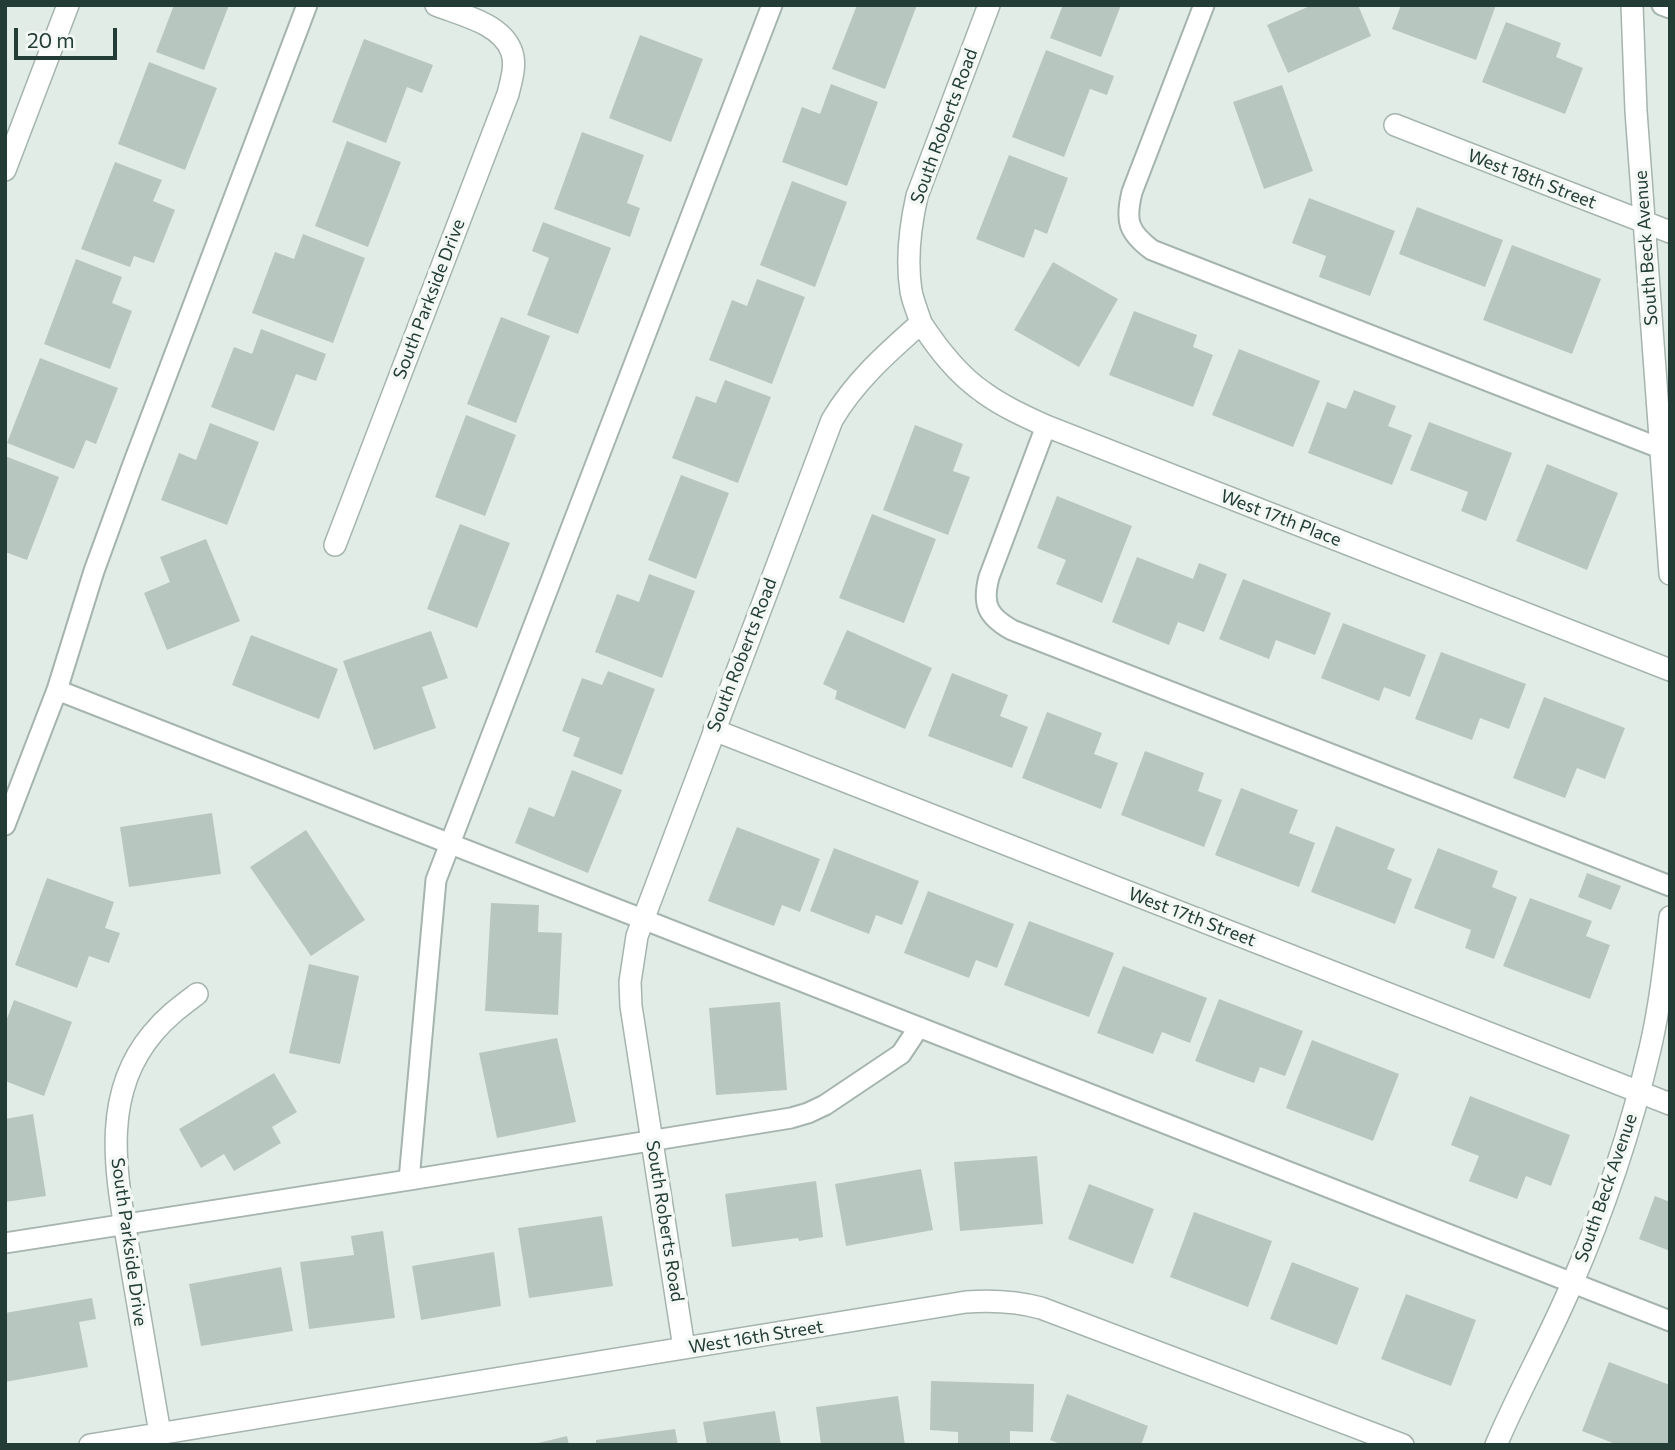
<!DOCTYPE html>
<html>
<head>
<meta charset="utf-8">
<style>
	body { margin:0 }
	#map { position:relative; width:1675px; height:1450px; overflow:hidden; background:#e2ece7; font-family:Commissioner,sans-serif }
	canvas { display:block }
	.frame { position:absolute; inset:0; border:7px solid #233c35; pointer-events:none }
	.scale { position:absolute; left:14px; top:28px; width:103px; height:32px; box-sizing:border-box; border:4px solid #233c35; border-top:0; padding-left:9px; font-size:21px; line-height:24px; white-space:nowrap; color:#233c35; -webkit-text-stroke:5px #f3f8f5; paint-order:stroke }
</style>
</head>
<body>
<div id="map">
<canvas width="1675" height="1450"></canvas>
<div class="frame"></div>
<div class="scale">20 m</div>
</div>
<script>
const ctx = document.querySelector('canvas').getContext('2d');
ctx.lineJoin = 'round';
function fillPath(path, color) { ctx.fillStyle = color; ctx.fill(path, 'evenodd'); }
function stroke(path, color, width, dash) { ctx.strokeStyle = color; ctx.lineWidth = width; ctx.lineCap = dash ? 'butt' : 'round'; ctx.setLineDash(dash || []); ctx.stroke(path); }
function drawText(font, color, halo, rows, align = 'center') {
  ctx.font = font + ' Commissioner,sans-serif'; ctx.lineWidth = 7; ctx.setLineDash([]); ctx.textBaseline = 'middle'; ctx.strokeStyle = halo; ctx.fillStyle = color; for (const [text, x, y, turn = 0] of rows) {
    ctx.save(); ctx.translate(x, y); ctx.rotate((+turn || 0) * Math.PI / 180); ctx.textAlign = isNaN(turn) ? turn : align; if (halo) ctx.strokeText(text, 0, 0); ctx.fillText(text, 0, 0); ctx.restore();
  }
}
fillPath(new Path2D(`
	M174 5H229L204 70 156 52Z
	M857 5H917L885 89 832 69Z
	M1063 5H1121L1101 57 1050 38Z
	M1312 5H1358L1371 36 1288 73 1267 25Z
	M1401 5H1496L1476 60 1392 29Z
	M1506 22 1561 43 1556 57 1583 68 1565 114 1482 82Z
	M640 35 703 59 671 142 609 118Z
	M364 39 433 65 422 93 407 87 386 143 332 122Z
	M1046 50 1114 76 1107 95 1090 89 1064 157 1012 137Z
	M149 62 217 88 185 170 118 144Z
	M831 84 878 102 847 186 782 162 802 107 820 114Z
	M1282 85 1313 171 1264 189 1233 102Z
	M582 132 644 155 627 203 640 208 630 237 554 209Z
	M347 141 401 162 368 247 315 226Z
	M1009 155 1068 178 1047 234 1035 229 1024 258 976 239Z
	M115 162 162 180 153 201 175 210 154 263 134 256 130 267 81 249Z
	M792 181 847 202 815 287 760 265Z
	M1309 198 1395 231 1370 296 1319 277 1326 256 1292 243Z
	M1417 207 1503 240 1485 287 1399 254Z
	M543 222 611 248 578 334 527 315 549 258 532 251Z
	M303 234 365 258 333 343 252 313 275 252 294 259Z
	M1512 245 1601 279 1572 354 1483 320Z
	M76 259 122 277 112 303 132 311 110 369 44 344Z
	M1053 262 1118 299 1079 367 1014 330Z
	M757 279 805 297 772 384 709 360 732 300 747 306Z
	M1134 311 1197 335 1193 347 1213 355 1193 407 1109 375Z
	M501 317 550 336 516 423 467 404Z
	M261 329 326 354 316 381 296 374 274 431 211 407 234 347 252 354Z
	M1239 349 1320 381 1293 447 1212 415Z
	M40 358 118 388 96 444 86 440 74 469 7 443Z
	M725 380 771 397 738 483 672 458 696 396 716 403Z
	M1354 390 1396 406 1388 426 1412 435 1392 485 1308 453 1327 402 1346 409Z
	M466 415 516 435 485 516 435 497Z
	M1429 422 1512 453 1486 521 1461 511 1468 492 1410 470Z
	M210 423 259 442 227 525 161 500 179 453 196 460Z
	M915 425 963 444 953 471 970 477 948 535 883 510Z
	M5 456 59 477 27 560 5 552Z
	M1547 464 1618 493 1587 570 1516 541Z
	M681 475 729 493 696 579 648 560Z
	M1057 496 1132 526 1102 603 1056 584 1066 560 1037 548Z
	M872 514 936 539 904 623 839 598Z
	M460 524 510 543 477 628 427 609Z
	M206 539 240 621 167 650 144 593 170 582 160 557Z
	M1137 557 1193 579 1199 563 1227 574 1204 632 1178 622 1169 645 1112 622Z
	M649 574 695 591 662 678 595 652 617 594 639 602Z
	M1243 579 1331 613 1315 655 1276 640 1269 659 1219 639Z
	M1343 623 1426 655 1410 697 1384 687 1379 701 1321 678Z
	M847 630 932 668 905 729 835 699 837 691 823 684Z
	M431 631 448 678 422 687 436 728 374 750 343 661Z
	M251 635 338 669 319 719 232 685Z
	M1441 652 1526 684 1509 729 1480 718 1472 740 1415 719Z
	M608 671 655 689 622 775 573 756 580 738 562 731 582 678 602 685Z
	M952 673 1008 695 1000 716 1028 727 1012 768 928 736Z
	M1544 697 1625 728 1605 779 1577 768 1565 798 1513 778Z
	M1047 712 1102 733 1094 754 1118 763 1101 809 1022 778Z
	M1145 751 1204 773 1198 791 1222 800 1204 847 1121 815Z
	M572 770 622 790 588 873 515 843 529 807 554 817Z
	M1241 788 1298 810 1289 833 1315 843 1299 887 1215 855Z
	M212 813 221 874 129 887 120 827Z
	M1336 826 1395 849 1387 869 1412 879 1395 924 1311 892Z
	M737 827 820 859 800 912 782 905 774 926 708 901Z
	M306 830 365 920 311 956 250 867Z
	M834 848 919 881 902 925 876 915 869 934 810 911Z
	M1438 848 1498 871 1492 887 1517 897 1494 959 1465 948 1471 930 1414 908Z
	M1587 873 1621 886 1611 910 1578 897Z
	M47 878 114 902 105 928 120 933 109 963 89 956 77 988 15 965Z
	M928 891 1014 924 997 968 976 960 969 978 904 953Z
	M1530 898 1592 921 1586 936 1610 945 1590 999 1503 966Z
	M491 903 539 905 538 932 562 933 558 1015 485 1011Z
	M1029 921 1114 953 1089 1017 1004 985Z
	M309 964 359 976 340 1064 289 1053Z
	M1123 966 1207 998 1190 1043 1162 1032 1153 1054 1097 1033Z
	M1219 999 1303 1031 1285 1076 1260 1067 1254 1083 1195 1061Z
	M14 1000 72 1022 44 1096 5 1081V1024Z
	M780 1002 787 1090 716 1095 709 1008Z
	M557 1038 576 1122 497 1138 479 1053Z
	M1312 1040 1399 1074 1373 1141 1286 1108Z
	M274 1073 297 1112 272 1127 281 1143 234 1171 224 1154 201 1168 179 1129Z
	M1470 1096 1570 1135 1551 1186 1526 1176 1517 1199 1469 1181 1479 1156 1451 1145Z
	M33 1114 46 1196 5 1202V1119Z
	M1037 1156 1043 1224 960 1231 954 1162Z
	M921 1169 933 1230 846 1246 835 1184Z
	M816 1181 823 1237 799 1241 798 1238 732 1247 725 1194Z
	M1089 1184 1154 1209 1133 1264 1068 1239Z
	M1655 1196 1670 1202V1251L1639 1239Z
	M1194 1212 1272 1241 1248 1307 1170 1277Z
	M602 1216 613 1286 529 1298 518 1228Z
	M383 1231 395 1318 309 1329 300 1262 354 1255 351 1236Z
	M494 1252 501 1306 421 1320 412 1266Z
	M1292 1262 1359 1288 1337 1345 1270 1319Z
	M281 1267 293 1331 201 1346 189 1284Z
	M1406 1294 1476 1320 1451 1386 1381 1359Z
	M92 1298 96 1319 79 1322 88 1367 5 1382V1313Z
	M1609 1362 1670 1385V1445H1618L1582 1431Z
	M931 1381 1034 1384 1033 1432 1010 1431V1445H958V1432L930 1430Z
	M1067 1394 1148 1426 1141 1445H1063L1050 1440Z
	M898 1396 905 1445H821L816 1407Z
	M775 1411 781 1445H707L703 1422Z
	M675 1429 678 1445H596V1440Z
	M567 1436 569 1445H534V1444Z`), '#b8c6c0');
const service = new Path2D(`
	M307 5 133 464 94 571 57 690 1670 1321
	M1204 5 1132 192C1125 221 1128 232 1152 250L1670 452
	M1662 5 1670 8
	M1046 426 989 577C982 604 987 616 1012 630L1670 886
	M5 825 57 690
	M409 1180 791 1118 808 1113 825 1105 901 1054 919 1027
	M5 1243 409 1180 436 880 772 5`);
const minor = new Path2D(`
	M1632 5 1636 111 1670 574
	M1395 125 1670 232
	M921 323C938 349 957 374 983 392 1002 406 1024 416 1046 426L1670 670
	M335 545 508 94C511 81 517 64 511 50 500 23 461 15 436 5
	M714 730 1670 1104
	M684 1348 631 1006 630 982 637 936 832 420C855 381 887 353 921 323 918 313 913 302 911 291 906 259 910 227 917 196L989 5
	M160 1433C150 1377 141 1321 131 1264 119 1186 96 1100 153 1033 166 1017 181 1006 197 994
	M90 1445 966 1302C993 1300 1015 1301 1041 1308L1403 1445
	M1496 1445C1519 1391 1548 1340 1571 1286 1604 1210 1631 1129 1650 1049 1660 1006 1665 961 1670 917`);
const tertiary = new Path2D(`
	M5 170 68 5`);
stroke(service, '#a5b4ae', 23);
stroke(minor, '#a5b4ae', 24);
stroke(tertiary, '#a5b4ae', 24);
stroke(service, '#fff', 19);
stroke(minor, '#fff', 21);
stroke(tertiary, '#fff', 21);
drawText('18px', '#233c35', '#f3f8f5', [
	["South Roberts Road",944,126,-70],
	["West 18th Street",1532,179,21],
	["South Beck Avenue",1646,248,-94],
	["South Parkside Drive",429,299,-69],
	["West 17th Place",1281,518,21],
	["South Roberts Road",742,655,-69],
	["West 17th Street",1192,917,21],
	["South Beck Avenue",1606,1188,-71],
	["South Roberts Road",665,1221,81],
	["South Parkside Drive",129,1242,82],
	["West 16th Street",756,1337,-9]
]);
</script>
</body>
</html>
